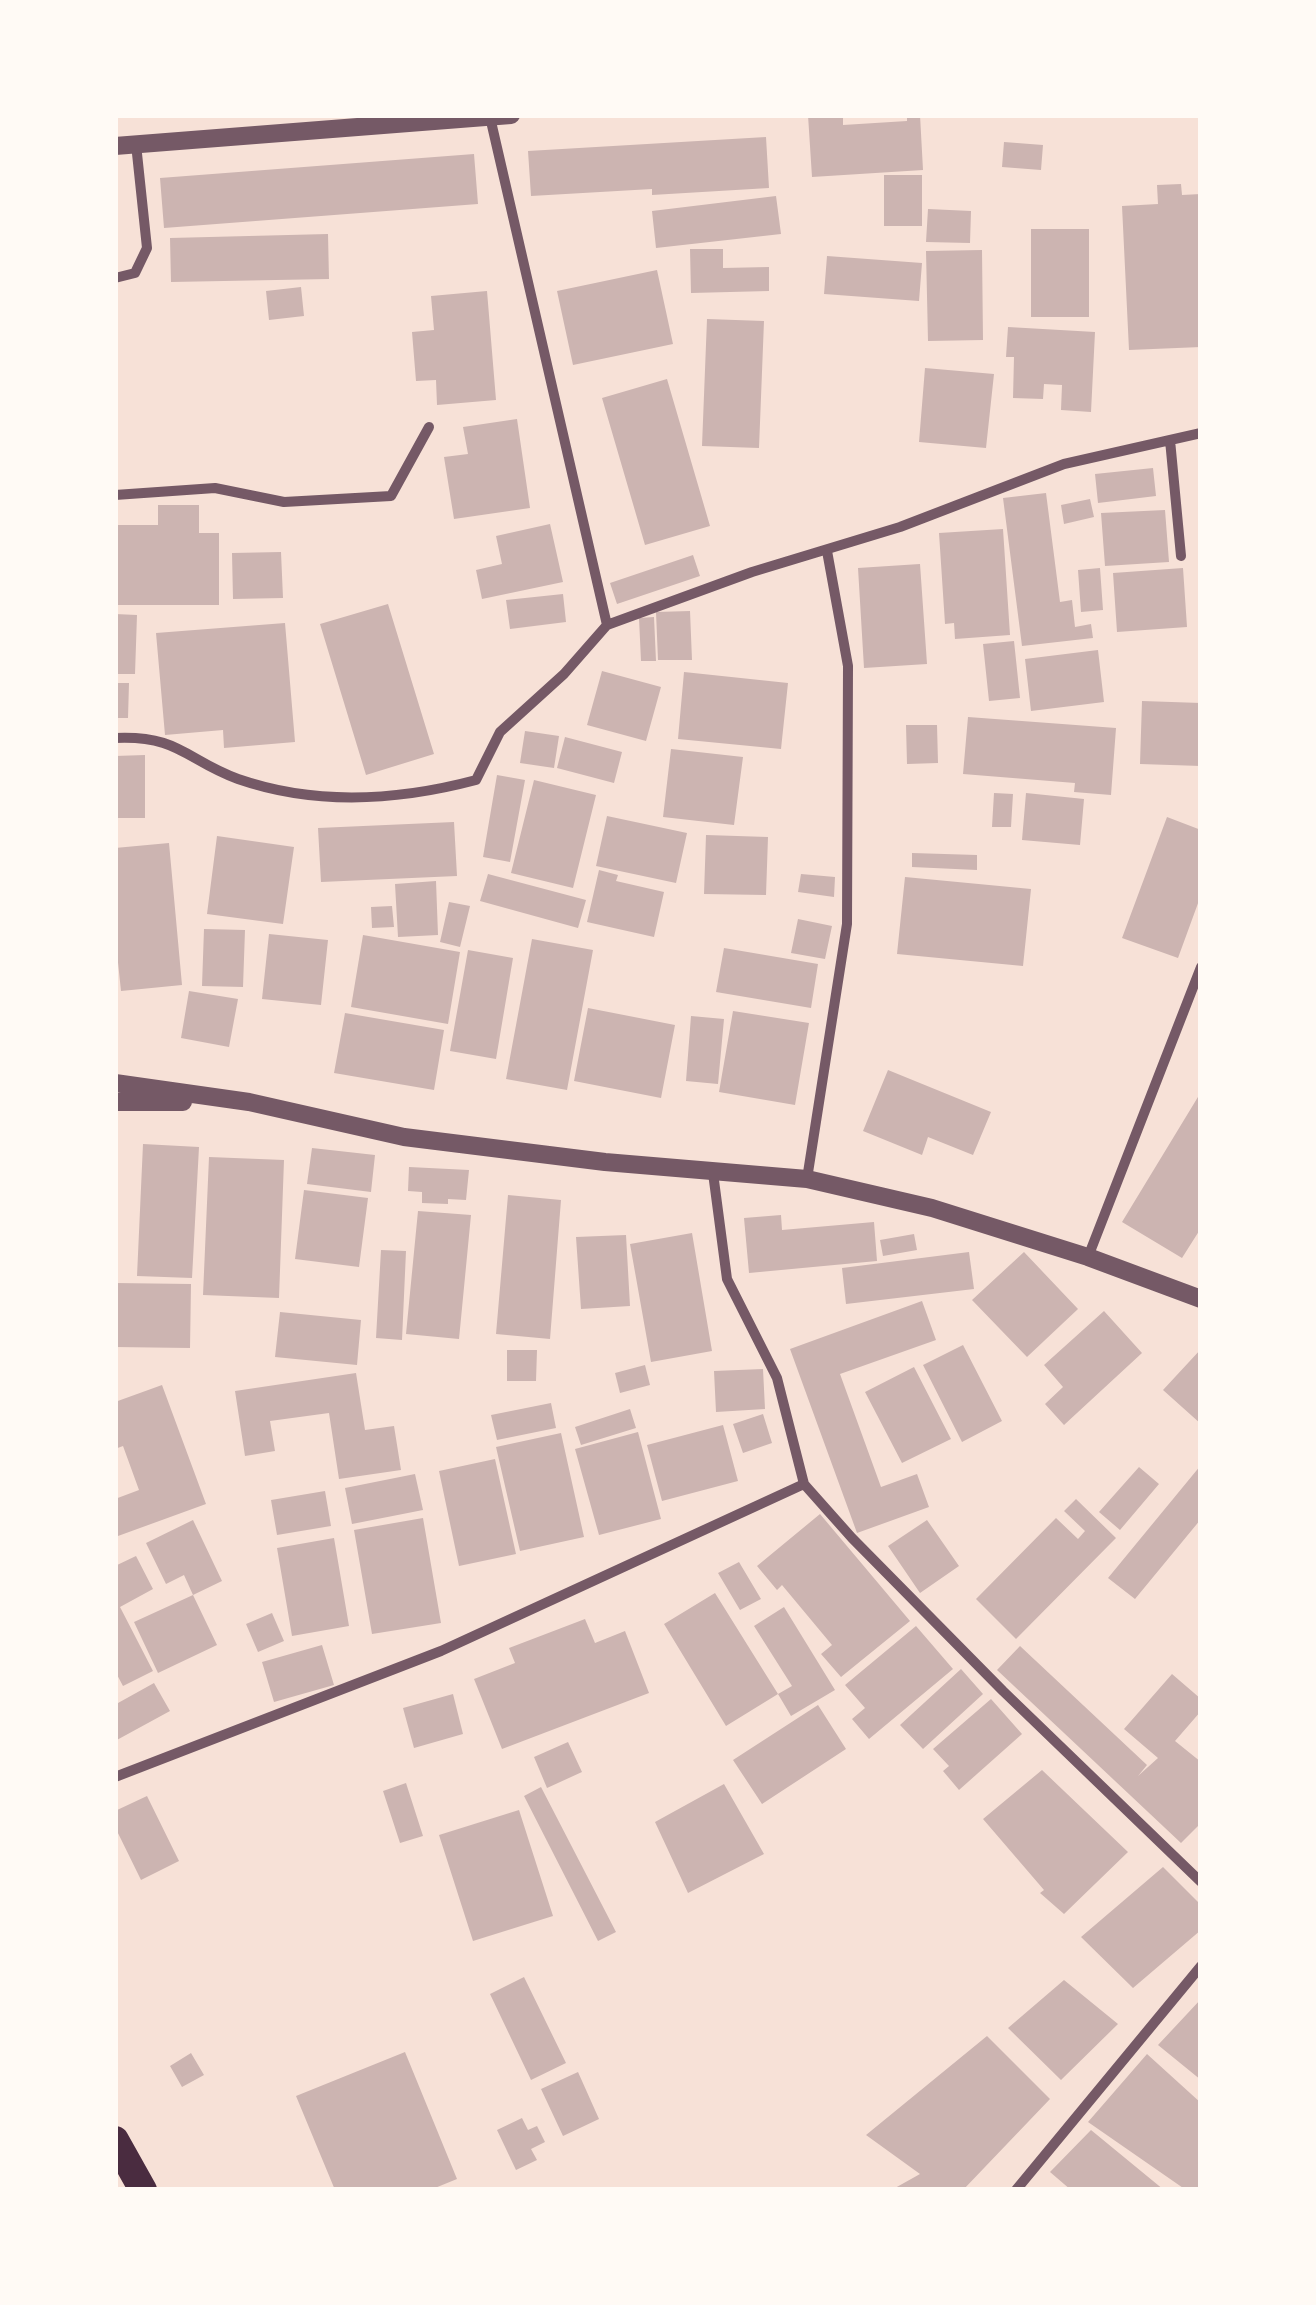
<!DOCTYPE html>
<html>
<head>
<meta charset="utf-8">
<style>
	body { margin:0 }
	#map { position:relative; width:1316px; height:2305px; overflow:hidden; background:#f7e1d7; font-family:"Libre Baskerville",serif }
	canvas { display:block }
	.frame { position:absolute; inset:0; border:118px solid #fffaf5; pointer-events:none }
</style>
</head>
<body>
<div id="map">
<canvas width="1316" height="2305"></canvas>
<div class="frame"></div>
</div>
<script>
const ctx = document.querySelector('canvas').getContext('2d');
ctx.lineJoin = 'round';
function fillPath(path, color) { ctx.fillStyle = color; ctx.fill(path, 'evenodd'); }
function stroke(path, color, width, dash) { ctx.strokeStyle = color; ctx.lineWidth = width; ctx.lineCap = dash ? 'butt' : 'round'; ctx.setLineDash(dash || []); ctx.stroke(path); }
fillPath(new Path2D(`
	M808 115H843V125L907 121V115H920L923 170 812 177Z
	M766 137 769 188 652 195V189L531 196 528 151Z
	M1004 142 1043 145 1041 170 1002 167Z
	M474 154 478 204 164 228 160 178Z
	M884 175H922V226H884Z
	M1181 184 1182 195 1201 194V347L1129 350 1122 206 1158 204 1157 185Z
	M776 196 781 234 656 248 652 211Z
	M928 209 971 211 970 243 926 242Z
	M1031 229H1089V317H1031Z
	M328 234 329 279 171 282 170 238Z
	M690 249H723V268L769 267V291L691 293Z
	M982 250 983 340 928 341 926 251Z
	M827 256 922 263 919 301 824 294Z
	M657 270 673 344 573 365 557 291Z
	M301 287 304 316 269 320 266 291Z
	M487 291 496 400 437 405 436 380 416 381 412 332 434 330 431 296Z
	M707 319 764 321 759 448 702 446Z
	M1008 327 1095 332 1091 412 1061 410 1062 385 1044 384 1043 399 1013 398 1014 357H1006Z
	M925 368 994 374 986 448 919 442Z
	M667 379 710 526 645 545 602 398Z
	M517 419 530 508 454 519 444 457 468 454 463 427Z
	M1153 468 1156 496 1098 503 1095 474Z
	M1046 493 1060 602 1072 600 1075 627 1091 624 1093 638 1022 646 1003 498Z
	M1090 499 1094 517 1064 524 1061 505Z
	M158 505H199V533H219V605H115V525H158Z
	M1165 510 1169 562 1105 566 1101 513Z
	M550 524 563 582 482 599 476 570 502 564 496 536Z
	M1003 529 1010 635 955 639 954 623 945 624 939 533Z
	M281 552 283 598 233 599 232 553Z
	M693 555 700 576 617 604 610 583Z
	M920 564 927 664 864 668 858 568Z
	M1100 568 1103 610 1081 612 1078 570Z
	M1183 568 1187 627 1117 632 1113 573Z
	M563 594 566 622 510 629 506 600Z
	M388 604 434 754 366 775 320 624Z
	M690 611 692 660H658L656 612Z
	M115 614 137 615 135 674H115Z
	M654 617 656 661H641L639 618Z
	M285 623 295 742 224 748 223 730 165 735 156 633Z
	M1014 641 1020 698 989 701 983 644Z
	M1098 650 1104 702 1031 711 1025 659Z
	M602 671 661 687 646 741 587 725Z
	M684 672 788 683 781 749 678 739Z
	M115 683H129L128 718H115Z
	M1142 701 1201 703V766L1140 764Z
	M968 717 1116 728 1111 795 1074 792 1075 783 963 774Z
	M906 725H937L938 763 907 764Z
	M525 731 559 736 554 768 520 763Z
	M565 737 622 752 614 783 557 768Z
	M671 749 743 757 734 825 663 817Z
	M145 755V818H115V756Z
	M497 775 525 780 510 862 483 857Z
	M534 780 596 795 573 888 511 873Z
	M994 793 1013 794 1011 827H992Z
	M1026 793 1084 799 1080 845 1022 840Z
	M607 816 687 833 676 883 596 866Z
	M1167 817 1201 830V895L1178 958 1122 938Z
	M454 822 457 876 321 882 318 828Z
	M706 835 768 837 766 895 704 894Z
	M217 836 294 847 283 924 207 914Z
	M169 843 182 985 121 991 115 934V848Z
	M912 853 977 855V870L912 867Z
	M599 870 618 875 616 881 664 892 654 937 587 922Z
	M488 874 586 900 578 928 480 901Z
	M801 874 835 877 834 897 798 892Z
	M905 877 1031 889 1023 966 897 954Z
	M436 881 438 935 398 937 395 884Z
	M449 902 470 906 460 947 440 942Z
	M392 906 394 927 372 928 371 907Z
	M798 919 832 926 825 959 791 953Z
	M204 929 245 930 243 987 202 986Z
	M269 934 328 940 321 1005 262 999Z
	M363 935 460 952 448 1024 351 1007Z
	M532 939 593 950 567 1090 506 1079Z
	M724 948 818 964 811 1008 716 992Z
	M468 950 513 958 496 1059 450 1051Z
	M189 991 238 999 229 1047 181 1038Z
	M588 1008 675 1025 661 1098 574 1081Z
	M733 1011 809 1023 795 1105 719 1092Z
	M345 1013 444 1030 434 1090 334 1073Z
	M691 1016 724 1019 718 1084 686 1081Z
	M888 1070 991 1112 973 1155 928 1137 922 1155 863 1131Z
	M1201 1092V1228L1182 1258 1122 1222Z
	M143 1144 199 1147 192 1278 137 1276Z
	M312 1148 375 1155 371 1192 307 1184Z
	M209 1157 284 1160 279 1298 203 1295Z
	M409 1167 469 1170 466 1200 448 1199V1204L422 1203V1192L408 1191Z
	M304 1190 368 1198 359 1267 295 1259Z
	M508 1195 561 1200 550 1339 496 1334Z
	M418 1211 471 1215 459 1339 406 1334Z
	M781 1215 782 1230 874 1222 877 1261 749 1273 744 1218Z
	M692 1233 712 1351 651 1362 630 1244Z
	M914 1234 917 1250 883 1256 880 1240Z
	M626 1235 630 1306 581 1309 576 1237Z
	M381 1250 406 1251 402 1340 376 1338Z
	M969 1252 974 1289 846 1304 842 1268Z
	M1024 1252 1078 1309 1027 1357 972 1300Z
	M115 1283 191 1284 190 1348 115 1347Z
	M922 1301 936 1340 840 1374 881 1487 917 1474 929 1507 857 1533 790 1349Z
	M1104 1311 1142 1353 1064 1425 1045 1404 1063 1387 1044 1365Z
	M280 1312 361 1320 357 1365 275 1357Z
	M963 1345 1002 1421 962 1442 923 1365Z
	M1201 1349V1424L1163 1390Z
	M507 1350H537L536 1381H507Z
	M645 1365 650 1385 620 1393 615 1373Z
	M914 1367 951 1439 902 1463 865 1392Z
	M763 1369 765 1409 716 1412 714 1371Z
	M356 1373 365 1430 394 1426 401 1470 339 1479 329 1413 270 1421 275 1451 245 1456 235 1391Z
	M162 1385 206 1504 118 1536 115 1499 139 1490 123 1446 115 1449V1402Z
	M551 1403 556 1428 497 1440 491 1415Z
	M630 1409 636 1428 581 1445 575 1427Z
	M763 1414 772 1443 743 1453 733 1424Z
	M723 1425 738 1481 662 1501 647 1445Z
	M638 1432 661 1519 599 1535 575 1449Z
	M561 1433 584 1537 520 1551 496 1447Z
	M495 1459 516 1554 459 1566 439 1471Z
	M1201 1465V1519L1135 1599 1108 1578Z
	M1139 1467 1159 1484 1120 1530 1099 1512Z
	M415 1474 423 1510 352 1524 345 1488Z
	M325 1491 331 1526 277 1535 271 1500Z
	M1076 1499 1116 1538 1016 1639 976 1599 1056 1518 1078 1539 1085 1531 1064 1511Z
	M820 1514 910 1621 841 1677 821 1654 832 1645 782 1585 777 1590 757 1566Z
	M423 1518 441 1623 372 1634 354 1530Z
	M193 1520 222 1581 193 1595 184 1575 166 1584 146 1543Z
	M927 1520 959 1566 920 1593 888 1546Z
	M334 1538 349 1626 292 1636 277 1548Z
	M136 1556 153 1589 120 1607 153 1671 123 1686 115 1671V1566Z
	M739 1562 761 1599 740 1610 718 1573Z
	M715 1593 778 1694 726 1726 664 1624Z
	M193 1595 217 1645 158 1673 134 1622Z
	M784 1607 835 1690 791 1716 778 1694 792 1686 754 1626Z
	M272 1613 284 1641 258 1652 246 1624Z
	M585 1619 595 1643 625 1631 649 1693 502 1749 474 1679 515 1663 509 1648Z
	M916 1626 953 1669 869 1739 852 1719 865 1708 845 1685Z
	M322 1645 334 1685 274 1702 262 1662Z
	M1020 1646 1147 1765 1138 1776 1158 1758 1124 1729 1172 1674 1201 1699V1711L1175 1741 1201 1762V1823L1181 1843 997 1670Z
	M961 1669 983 1694 923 1749 900 1725Z
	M154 1683 170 1711 115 1741V1698L118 1703Z
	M453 1694 463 1734 414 1748 403 1708Z
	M991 1699 1022 1734 959 1790 943 1771 949 1766 933 1749Z
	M818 1705 846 1749 762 1804 733 1760Z
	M568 1742 582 1772 547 1788 534 1757Z
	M1042 1770 1128 1852 1064 1914 1040 1893 1044 1890 983 1819Z
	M406 1783 423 1836 400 1843 383 1791Z
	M724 1784 764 1854 688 1893 655 1822Z
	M541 1787 616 1932 598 1941 524 1796Z
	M147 1796 179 1861 141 1880 115 1827V1811Z
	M519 1810 553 1916 473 1941 439 1835Z
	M1163 1867 1201 1905V1930L1133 1988 1081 1937Z
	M524 1977 566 2063 531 2080 490 1994Z
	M1064 1980 1118 2024 1061 2080 1008 2028Z
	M1201 1999V2080L1158 2045Z
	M987 2036 1050 2099 963 2190H898L895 2188 920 2174 866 2135Z
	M405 2052 457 2179 430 2190H335L296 2096Z
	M191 2053 204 2075 182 2087 170 2066Z
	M1147 2054 1201 2103V2190H1186L1088 2122Z
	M578 2072 599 2119 563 2136 541 2089Z
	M522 2118 528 2130 537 2126 545 2142 531 2149 537 2160 516 2170 497 2130Z
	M1091 2130 1164 2190H1071L1050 2172Z`), '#ccb4b1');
stroke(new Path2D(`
	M490 117 607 625
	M115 278 135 273 147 248 136 144
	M1170 440 1181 556
	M115 495 215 488 284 502 391 496 429 427
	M115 738C179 735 186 760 238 779 316 806 397 801 476 780L500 732 564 674 607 625 752 572 900 527 1064 464 1201 433
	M713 1173 727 1279 777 1378 804 1484 852 1538 1003 1691 1201 1882
	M807 1179 847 924 848 666 827 551
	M1088 1257 1201 967
	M115 1777 441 1651 804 1484
	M1016 2190 1201 1966`), '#755966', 10);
stroke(new Path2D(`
	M115 146 511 115
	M115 1083 249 1102 404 1137 605 1162 807 1179 932 1208 1088 1257 1201 1299
	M115 1102H183`), '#755966', 18);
stroke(new Path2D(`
	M115 2140 143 2190`), '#4a2c40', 28);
</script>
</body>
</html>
